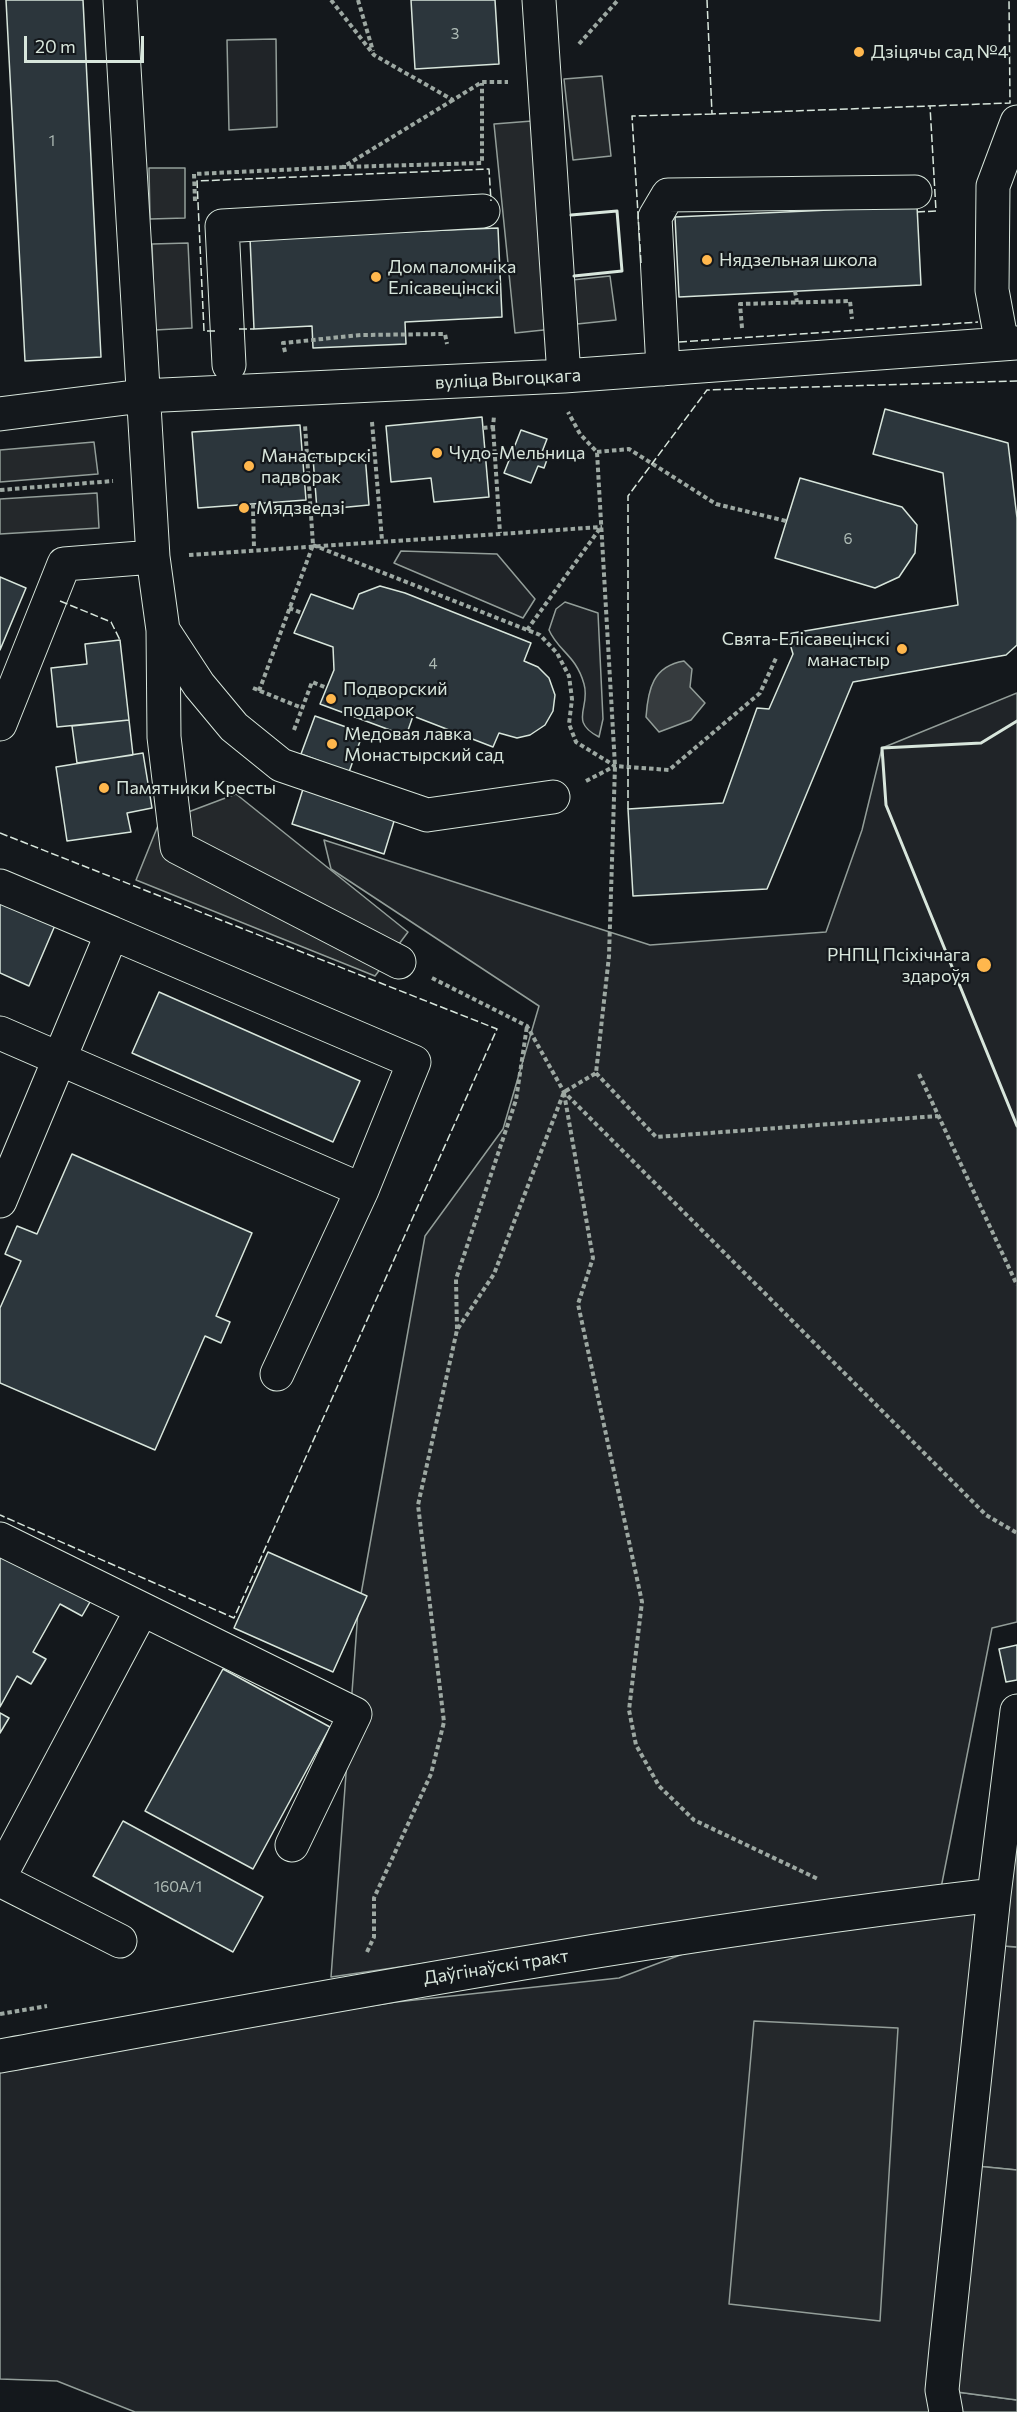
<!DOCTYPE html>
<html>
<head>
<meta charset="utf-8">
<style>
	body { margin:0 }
	#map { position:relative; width:1017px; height:2412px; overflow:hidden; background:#14181c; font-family:Commissioner,sans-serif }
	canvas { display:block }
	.scale { position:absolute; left:24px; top:36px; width:120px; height:27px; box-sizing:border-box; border:3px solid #d8e6dc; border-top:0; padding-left:8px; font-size:18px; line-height:21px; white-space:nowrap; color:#d8e6dc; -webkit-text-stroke:4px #14181c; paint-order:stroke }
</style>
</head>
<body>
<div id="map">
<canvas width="1017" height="2412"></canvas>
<div class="scale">20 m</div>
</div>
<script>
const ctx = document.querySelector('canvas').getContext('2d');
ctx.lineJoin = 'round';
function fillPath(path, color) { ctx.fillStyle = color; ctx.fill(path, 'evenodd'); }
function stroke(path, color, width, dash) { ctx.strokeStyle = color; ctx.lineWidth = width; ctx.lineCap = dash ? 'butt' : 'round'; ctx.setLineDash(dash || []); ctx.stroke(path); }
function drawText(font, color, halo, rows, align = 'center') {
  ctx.font = font + ' Commissioner,sans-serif'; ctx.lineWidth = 4.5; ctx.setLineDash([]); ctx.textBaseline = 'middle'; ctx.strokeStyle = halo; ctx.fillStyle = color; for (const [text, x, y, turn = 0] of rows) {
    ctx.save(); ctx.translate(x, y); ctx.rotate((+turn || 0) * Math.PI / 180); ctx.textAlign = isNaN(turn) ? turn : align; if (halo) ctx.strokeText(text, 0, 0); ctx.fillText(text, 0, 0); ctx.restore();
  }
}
const green = new Path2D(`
	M276 39 277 127 229 130 227 40Z
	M401 551 497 554 535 599 523 618 394 563Z
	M565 602 598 613 603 719 599 737C568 721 591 708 584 684 576 655 558 651 549 630L556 609Z
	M1017 693V1622L992 1628 941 1888 331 1977 358 1611 425 1236 503 1129 539 1006 331 869 324 840 650 945 826 932 862 830 882 748Z
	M994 1895 989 1945 1017 1947V2170L966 2165 942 2390 1017 2400V2412H135L57 2381 0 2379V2064L396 2002 619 1978 760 1925Z`);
fillPath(green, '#202428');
stroke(green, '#939e99', 1.5);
const parking = new Path2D(`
	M602 76 611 156 573 160 564 79Z
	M532 121 553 329 515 333 494 124Z
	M149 168H185V218L150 219Z
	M188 243 192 328 155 330 152 244Z
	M610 276 616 320 577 324 572 280Z
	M94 442 98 474 0 482V450Z
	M97 493 99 528 0 534V499Z
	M236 794 408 932 375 976 136 880 159 823Z
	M1017 1806V1947L1003 1946Z
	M754 2021 898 2028 880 2321 729 2304Z
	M966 2165 1017 2170V2400L942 2390Z`);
fillPath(parking, '#24282b');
stroke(parking, '#939e99', 1.5);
const water = new Path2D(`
	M684 661 692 669 690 687 705 703 691 720 659 732 646 717C648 689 653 666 684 661Z`);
fillPath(water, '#363b3e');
stroke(water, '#939e99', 1.5);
const building = new Path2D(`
	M6 0H83L101 357 25 361Z
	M411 0H495L499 64 415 69Z
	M917 206 921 285 679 297 675 217Z
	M498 228 502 317 405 322 406 344 313 348 312 326 254 329 250 238Z
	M885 409 1008 443 1017 518V645L1006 655 853 682 767 889 633 896 628 809 723 803 757 708 769 709 793 654 787 634 958 605 943 473 873 454Z
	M482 417 489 497 434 502 431 478 391 482 386 426Z
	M300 425 306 500 198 508 192 432Z
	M521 430 547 439 542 452 549 454 544 468 538 466 531 483 504 473Z
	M365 454 369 505 317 510 313 458Z
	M800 478 902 507 917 525 915 553 899 577 875 588 775 558Z
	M0 577 26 588 0 650Z
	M380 586 405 593 531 643 524 661 538 667 549 678 555 695 553 711 545 725 530 735 517 738 499 733 493 747 413 716 406 736 320 704 334 670 333 647 294 633 311 594 353 609 359 594Z
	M120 640 129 720 57 727 51 668 87 664 85 644Z
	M315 716 363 733 349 772 301 754Z
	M129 720 133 755 77 763 72 726Z
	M143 753 152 808 127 813 131 832 67 841 56 767Z
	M303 789 395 818 384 854 292 824Z
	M0 900 56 923 29 986 0 973Z
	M159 992 360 1081 333 1142 132 1053Z
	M72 1154 252 1233 216 1316 230 1322 221 1343 205 1336 155 1450 0 1383V1308L21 1261 5 1254 17 1226 37 1234Z
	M0 1549 90 1602 82 1616 60 1604 33 1652 46 1659 31 1684 17 1676 0 1707Z
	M268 1552 367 1596 333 1672 234 1628Z
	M1017 1645V1680L1006 1682 999 1649Z
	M223 1669 330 1727 253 1869 145 1811Z
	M0 1713 9 1718 0 1733Z
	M123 1821 263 1897 233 1952 93 1876Z`);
fillPath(building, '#2c363c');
stroke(building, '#d8e6dc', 1.5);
const minor = new Path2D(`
	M120 0 153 557 163 630 164 737 177 847 399 962
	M539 0 564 376
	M1002 344 992 290 993 186 1017 122
	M229 365 222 226 483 211
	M663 369 655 217 668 195 915 192
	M0 414 142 396 564 376 1017 343
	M163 630 199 685 234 727 281 765 427 815 553 797
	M0 724 64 564 153 557
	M0 886 112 933
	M0 1033 362 1190 277 1374
	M0 1201 112 933 414 1062 362 1190
	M0 1539 355 1714 292 1845
	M0 1876 142 1609
	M0 1880 120 1941
	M0 2056C330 1996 660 1934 994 1895
	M946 2412 942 2390 946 2349 994 1895 1017 1711`);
stroke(minor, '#d8e6dc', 35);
stroke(new Path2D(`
	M331 0 374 55 453 100 482 82H508
	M358 0 373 51
	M579 44 618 0
	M453 100 343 167 482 163V83
	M195 201 194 174 343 167
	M795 291 797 302
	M742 328 740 304 850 301 852 319
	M285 352 283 343 361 335 445 334 447 344
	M372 422 382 540
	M493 427 500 533
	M483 428 493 427 494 416
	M597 452 629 449 716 504 786 521
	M0 490 113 481
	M253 504 254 549
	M313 545 540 635 557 653 569 676 572 699 569 724 576 742 615 766 669 770 760 693 777 656
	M189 555 602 527
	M289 608 302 613
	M527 630 601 527
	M253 688 302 708
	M259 691 313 545 305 425
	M294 730 312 682 327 688
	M586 781 615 766
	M432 978 527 1026 564 1092 986 1515 1017 1533
	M596 1073 656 1137 938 1116
	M919 1074 1017 1285
	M564 1093 593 1258 578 1304 642 1602 629 1710 636 1745 659 1786 694 1820 818 1879
	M457 1329 456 1279 516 1100 527 1026
	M367 1952 374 1937V1898L431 1774 444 1722 418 1505 457 1330 494 1274 564 1092 596 1073 609 956 615 766 597 452 580 434 568 412
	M0 2014 47 2006`), '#9da8a2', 4, [4.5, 3]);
stroke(minor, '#14181c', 33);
stroke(new Path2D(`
	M707 0 712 114 1010 103 1009 0
	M917 212 936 211 930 106
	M641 263 632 116 712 114
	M239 329H254
	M215 331H204L197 181 489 169 491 201
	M679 342 978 322
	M60 601 111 622 120 640
	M628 809V496L707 390 1017 381
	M0 833 497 1029 234 1618 0 1515`), '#d8e6dc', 1.5, [8, 3]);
stroke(new Path2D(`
	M571 215 617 211 622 271 574 276
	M1017 721 981 743 882 748 886 805 1017 1126`), '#d8e6dc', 3);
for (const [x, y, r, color] of [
	[859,52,6,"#ffb74d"],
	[707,260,6,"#ffb74d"],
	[376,277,6,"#ffb74d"],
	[437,453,6,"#ffb74d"],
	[249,466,6,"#ffb74d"],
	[244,508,6,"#ffb74d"],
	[902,649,6,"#ffb74d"],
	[331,699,6,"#ffb74d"],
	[332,744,6,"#ffb74d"],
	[104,788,6,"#ffb74d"],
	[984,965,8,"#ffb74d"]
]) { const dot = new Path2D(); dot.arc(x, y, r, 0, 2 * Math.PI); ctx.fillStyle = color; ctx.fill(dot); stroke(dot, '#14181c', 2); }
drawText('15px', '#adbab4', null, [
	["3",455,34],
	["1",52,141],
	["6",848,539],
	["4",433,664],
	["160А/1",178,1887]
]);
drawText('18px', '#d8e6dc', '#14181c', [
	["Дзіцячы сад №4",871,52],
	["Нядзельная школа",719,260],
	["Дом паломніка",388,267],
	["Елісавецінскі",388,288],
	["Чудо-Мельница",449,453],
	["Манастырскі",261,456],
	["падворак",261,477],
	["Мядзведзі",256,508],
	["Свята-Елісавецінскі",890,639,"right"],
	["манастыр",890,660,"right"],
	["Подворский",343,689],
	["подарок",343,710],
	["Медовая лавка",344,734],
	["Монастырский сад",344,755],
	["Памятники Кресты",116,788],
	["РНПЦ Псіхічнага",970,955,"right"],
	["здароўя",970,976,"right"]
], 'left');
drawText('18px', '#d8e6dc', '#14181c', [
	["вуліца Выгоцкага",508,379,-3],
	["Даўгінаўскі тракт",496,1967,-9]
]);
</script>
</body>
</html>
